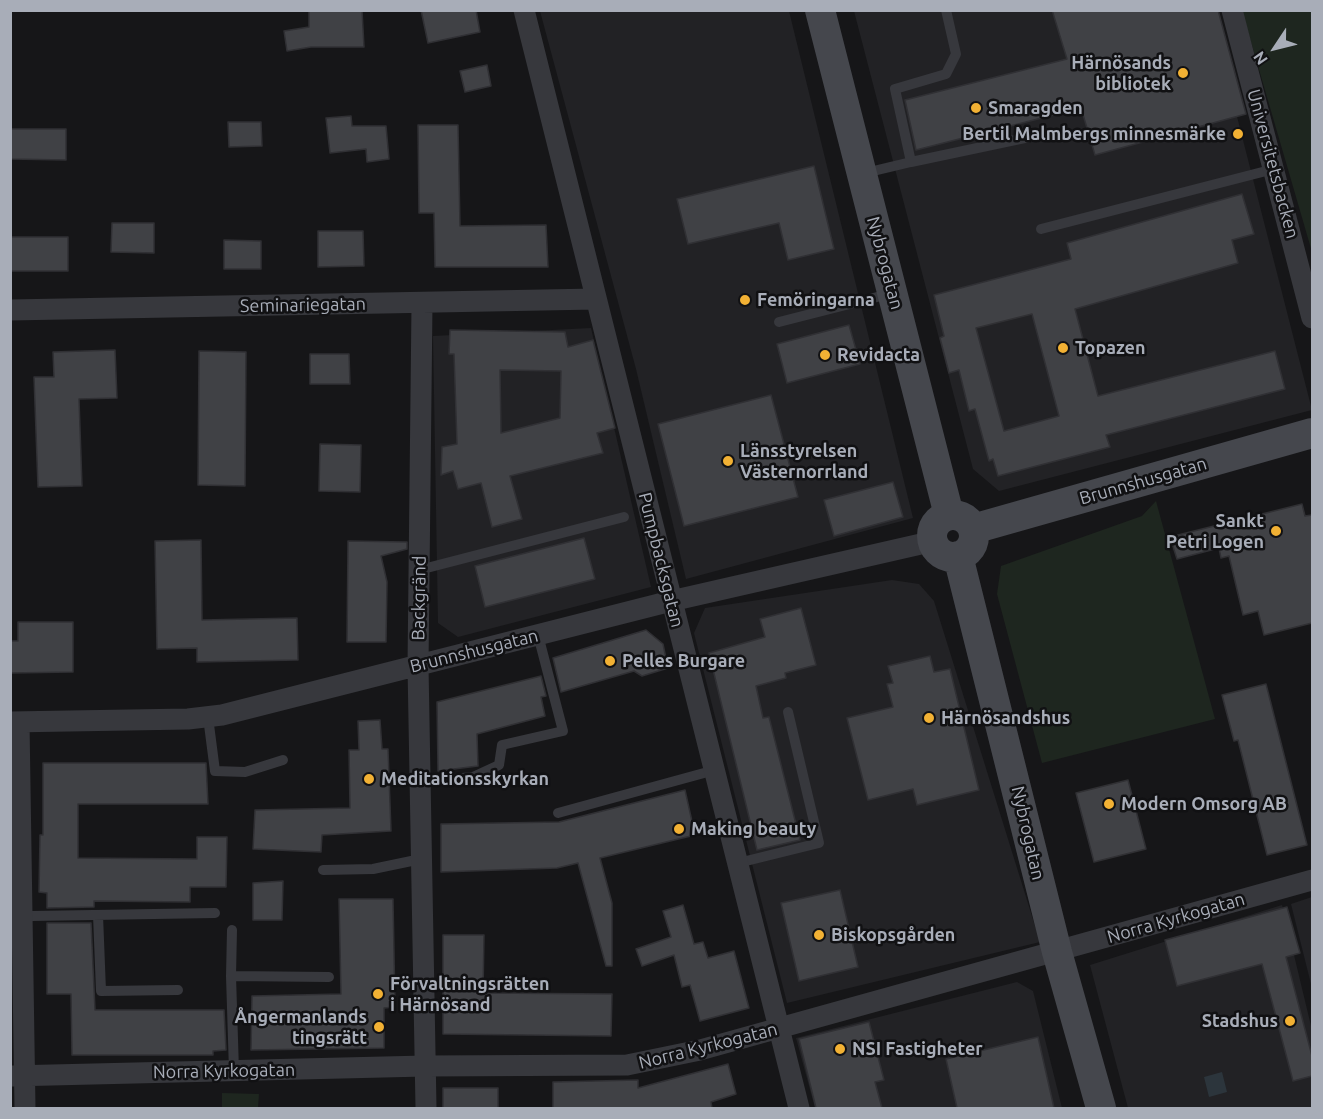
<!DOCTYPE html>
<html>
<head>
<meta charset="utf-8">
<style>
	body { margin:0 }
	#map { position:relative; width:1323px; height:1119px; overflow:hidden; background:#161618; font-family:Ubuntu,sans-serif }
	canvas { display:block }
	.frame { position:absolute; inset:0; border:12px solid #a8adb8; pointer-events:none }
	.north { position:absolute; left:1245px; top:18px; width:60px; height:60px; -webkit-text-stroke:4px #111113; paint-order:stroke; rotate:235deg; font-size:16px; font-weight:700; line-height:24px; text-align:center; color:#a8adb8 }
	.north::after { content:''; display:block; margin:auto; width:21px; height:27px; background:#a8adb8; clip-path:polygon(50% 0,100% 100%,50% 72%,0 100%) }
</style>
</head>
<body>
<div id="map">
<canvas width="1323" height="1119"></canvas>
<div class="frame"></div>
<div class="north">N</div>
</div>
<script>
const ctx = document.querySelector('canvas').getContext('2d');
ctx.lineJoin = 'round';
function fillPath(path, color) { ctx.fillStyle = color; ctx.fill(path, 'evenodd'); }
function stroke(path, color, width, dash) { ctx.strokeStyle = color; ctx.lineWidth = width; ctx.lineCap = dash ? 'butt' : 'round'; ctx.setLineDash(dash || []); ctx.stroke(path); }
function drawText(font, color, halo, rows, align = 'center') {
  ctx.font = font + ' Ubuntu,sans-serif'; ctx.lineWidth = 5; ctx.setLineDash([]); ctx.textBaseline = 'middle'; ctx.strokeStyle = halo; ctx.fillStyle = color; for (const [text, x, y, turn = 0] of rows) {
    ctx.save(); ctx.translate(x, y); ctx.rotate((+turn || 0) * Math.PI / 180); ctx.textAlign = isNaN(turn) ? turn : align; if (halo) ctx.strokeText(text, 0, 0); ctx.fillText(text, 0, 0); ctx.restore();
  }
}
fillPath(new Path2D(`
	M540 11H789L913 518 686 579 636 369Z
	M854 11H1210L1312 410 999 491 973 469Z
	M591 328 651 587 458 637 438 623 433 336Z
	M892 580 919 584 934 601 1040 942 787 1003 694 633 705 608Z
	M1312 897V988L1291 904Z
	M1282 905 1312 1030V1108H1128L1090 965Z
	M1017 982 1033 991 1062 1108H815L796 1038Z`), '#222225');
fillPath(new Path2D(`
	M1242 11H1312V252Z
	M1156 501 1215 719 1042 763 997 594 1001 566 1142 516Z
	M222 1093 259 1094 258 1108H222Z`), '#1e261f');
fillPath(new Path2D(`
	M1222 1072 1227 1092 1209 1097 1204 1077Z`), '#2c353c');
const building = new Path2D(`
	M309 10H362L364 47H311L287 51 284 31 309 27Z
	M421 10H476L480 32 428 43Z
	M1052 10H1218L1246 114 1095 155 1081 108 916 150 905 100 1067 59Z
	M487 65 491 86 465 92 460 71Z
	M351 116 352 126H386L389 159 367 162 366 149 330 153 326 118Z
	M228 122H261L262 146 229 147Z
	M418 125H458L460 226 546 225 548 267H435L434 213H419Z
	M10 129H66V160L10 159Z
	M814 166 834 249 788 260 779 223 688 244 677 199Z
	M1242 194 1254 234 1232 240 1238 263 1075 309 1098 396 1275 351 1285 389 1106 435 1110 447 998 476 993 459 989 461 975 409 969 411 959 370 949 373 940 338 944 336 934 295 1071 259 1067 243ZM1032 314 1059 416 1004 431 976 328Z
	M112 223H154V253L111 252Z
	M318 231H363L364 266 318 267Z
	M10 237H68V271H10Z
	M224 240 261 241V269H224Z
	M849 325 860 364 787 383 777 344Z
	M450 330 565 332 568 347 593 340 615 428 597 433 603 453 510 476 522 519 492 527 481 483 458 489 453 471 441 475 442 447 457 444 454 354H449ZM500 370 561 371 560 418 501 433Z
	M115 350 117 398 79 399 82 486 38 487 34 377H54L53 352Z
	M199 351 246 352 245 486 198 485Z
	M310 354H349L350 384H310Z
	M771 395 798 497 684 526 658 424Z
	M320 444 361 445 360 492 319 491Z
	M893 482 903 517 834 536 824 500Z
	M1302 504 1305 516 1312 515V623L1264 635 1258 611 1243 615 1229 556 1221 558 1219 548 1177 559 1170 537Z
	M584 538 595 579 485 607 475 566Z
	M201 540 202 620 297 618 298 660 197 662V648L157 649 155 541Z
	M348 541 407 542V549L381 556 387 582 386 642H347Z
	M801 608 816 665 785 673 786 678 756 686 763 718 769 717 800 840 757 850 709 653 765 637 760 619Z
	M18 622H73V672L10 673V641H18Z
	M646 630 663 644 668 668 642 676 634 671 561 692 553 658Z
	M930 656 934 672 950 669 979 790 917 805 913 789 868 800 847 718 893 707 887 684 893 683 888 666Z
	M541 676 546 696 541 697 545 716 477 734 478 766 438 771 437 702Z
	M1266 684 1307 845 1267 855 1238 740 1234 741 1222 695Z
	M380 720 382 749H388L391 831 322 835 321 852 253 849 255 810 350 808 349 750H359L358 721Z
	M43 763H206L208 804H78V858L197 859V837H227L226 887H190V902L94 901V907L47 908V893L39 892 40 835H43Z
	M1128 780 1146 849 1094 862 1076 793Z
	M685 790 695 835 600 858 612 903V966H606L578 863 557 868 441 872V824L559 822Z
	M283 881 282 920H253V883Z
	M840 890 858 967 799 981 781 903Z
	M339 899H393L395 1007 384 1008V1048L251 1050 252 996 341 994Z
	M683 905 694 944 703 942 708 958 734 951 749 1008 700 1021 690 985 682 987 674 955 642 966 636 949 671 937 663 911Z
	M1287 907 1300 953 1286 957 1312 1056V1076L1293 1081 1262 964 1177 986 1165 940Z
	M47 923H91L95 1010H224L226 1050 213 1051V1055H72L71 994H47Z
	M443 935H484L483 993 612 994 611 1036 443 1034Z
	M869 1022 884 1080 875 1082 882 1108H816L799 1039Z
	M1038 1037 1054 1108H957L946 1059Z
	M728 1064 736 1094 711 1102 712 1108H553V1082L638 1080V1088Z
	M443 1088H498V1108H443Z`);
fillPath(building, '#404145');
stroke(building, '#303034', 1.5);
stroke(new Path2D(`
	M911 162 1039 135
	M865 173 911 162 895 89 946 74 956 54 946 10
	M1041 229 1274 169
	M779 322 889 294
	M419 570 624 517
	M208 717 215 771 245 772 283 760
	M420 782 473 777 499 765 502 745 563 731 538 635
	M558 813 715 770
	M738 863 819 843 788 712
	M323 870 373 869 421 859
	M98 915 101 991 178 990
	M23 919 32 916 215 913
	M232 930 231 976 234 1071
	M231 976 329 977`), '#37383d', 10);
stroke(new Path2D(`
	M524 10 799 1108
	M1232 10 1312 318
	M422 304 418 666 426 1108
	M10 310 596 299
	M10 722 188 719 222 715 671 601 934 541
	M19 722 25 1108
	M10 1076 425 1066 627 1065 700 1050 1312 880`), '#37383d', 21);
stroke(new Path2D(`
	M820 10 949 515
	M932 536a21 21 0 1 1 42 0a21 21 0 1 1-42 0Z
	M973 529 1312 433
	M958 556 1057 952 1101 1108`), '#45474d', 30);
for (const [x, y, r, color] of [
	[1183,73,6,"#f2b134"],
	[976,108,6,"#f2b134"],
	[1238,134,6,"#f2b134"],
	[745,300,6,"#f2b134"],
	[1063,348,6,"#f2b134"],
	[825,355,6,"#f2b134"],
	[728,461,6,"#f2b134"],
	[1276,531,6,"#f2b134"],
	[610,661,6,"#f2b134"],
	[929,718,6,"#f2b134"],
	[369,779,6,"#f2b134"],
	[1109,804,6,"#f2b134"],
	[679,829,6,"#f2b134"],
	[819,935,6,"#f2b134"],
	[378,994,6,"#f2b134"],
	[1290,1021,6,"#f2b134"],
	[379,1027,6,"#f2b134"],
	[840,1049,6,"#f2b134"]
]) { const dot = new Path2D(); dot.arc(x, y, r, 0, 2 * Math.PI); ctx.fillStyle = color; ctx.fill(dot); stroke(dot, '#111113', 2); }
drawText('bold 18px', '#a8adb8', '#111113', [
	["Härnösands",1171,63,"right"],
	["bibliotek",1171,84,"right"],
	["Smaragden",988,108],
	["Bertil Malmbergs minnesmärke",1226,134,"right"],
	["Femöringarna",757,300],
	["Topazen",1075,348],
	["Revidacta",837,355],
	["Länsstyrelsen",740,451],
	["Västernorrland",740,472],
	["Sankt",1264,521,"right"],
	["Petri Logen",1264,542,"right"],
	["Pelles Burgare",622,661],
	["Härnösandshus",941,718],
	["Meditationsskyrkan",381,779],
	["Modern Omsorg AB",1121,804],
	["Making beauty",691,829],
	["Biskopsgården",831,935],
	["Förvaltningsrätten",390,984],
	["i Härnösand",390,1005],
	["Ångermanlands",367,1017,"right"],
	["tingsrätt",367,1038,"right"],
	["Stadshus",1278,1021,"right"],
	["NSI Fastigheter",852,1049]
], 'left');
drawText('18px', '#a8adb8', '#111113', [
	["Universitetsbacken",1273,164,75],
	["Nybrogatan",885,263,75],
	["Seminariegatan",303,305,-1],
	["Brunnshusgatan",1143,481,-16],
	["Pumpbacksgatan",661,560,76],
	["Backgränd",419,598,-89],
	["Brunnshusgatan",474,651,-14],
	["Nybrogatan",1028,833,77],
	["Norra Kyrkogatan",1176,918,-16],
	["Norra Kyrkogatan",708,1046,-14],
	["Norra Kyrkogatan",224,1071,-1]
]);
</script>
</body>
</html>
